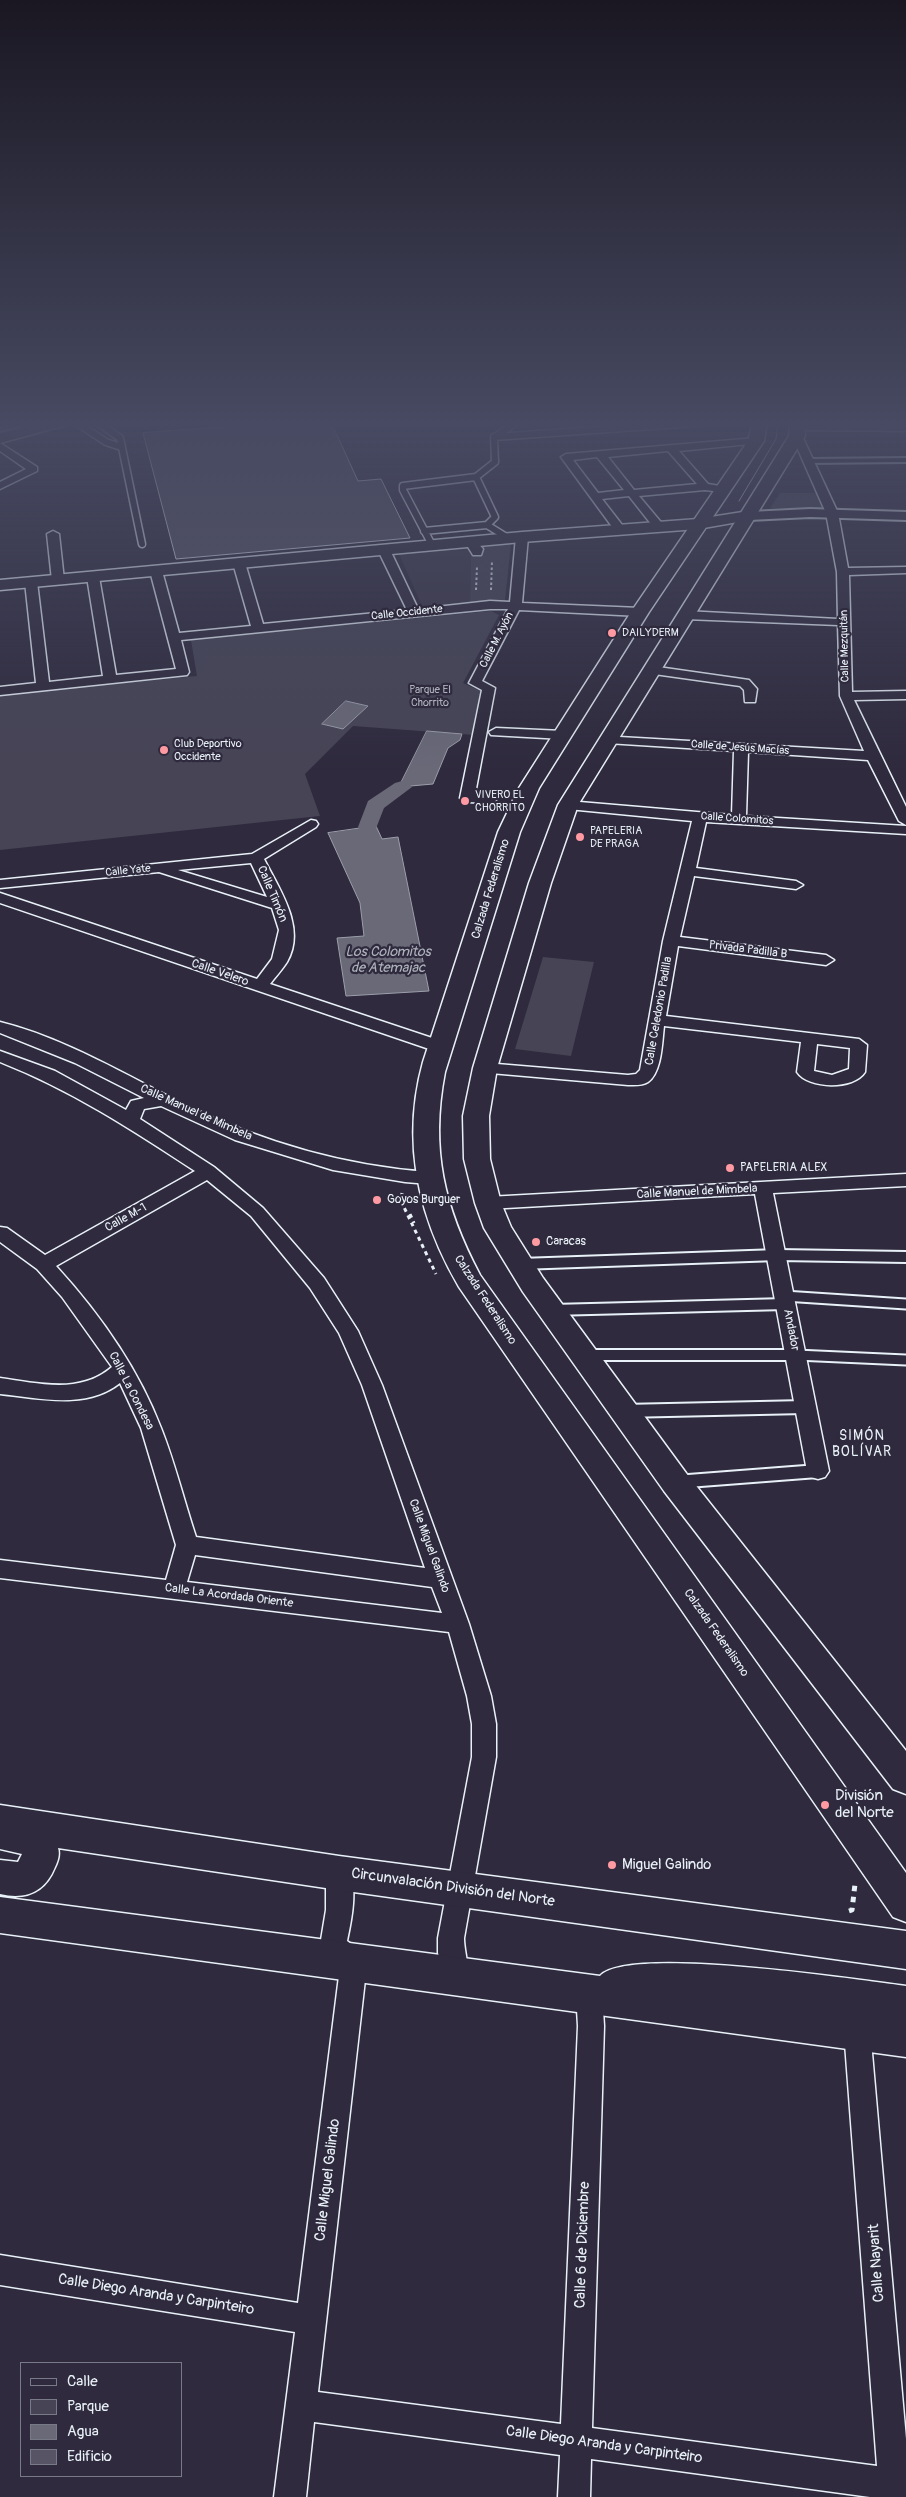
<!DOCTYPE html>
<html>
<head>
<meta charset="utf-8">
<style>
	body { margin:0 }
	#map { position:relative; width:906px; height:2497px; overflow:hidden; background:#2f2a3d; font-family:Pangolin,sans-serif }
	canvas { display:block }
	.legend { position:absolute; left:20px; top:2362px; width:162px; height:115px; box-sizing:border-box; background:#2f2a3d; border:1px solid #797a88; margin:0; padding:6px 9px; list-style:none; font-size:15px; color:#e8f1f8 }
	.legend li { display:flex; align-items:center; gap:10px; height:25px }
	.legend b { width:25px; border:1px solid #797a88 }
</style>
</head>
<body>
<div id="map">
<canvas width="906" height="2497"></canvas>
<ul class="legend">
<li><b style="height:6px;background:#2f2a3d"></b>Calle</li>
<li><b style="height:14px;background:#464455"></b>Parque</li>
<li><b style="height:14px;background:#696978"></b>Agua</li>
<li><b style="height:14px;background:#575565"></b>Edificio</li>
</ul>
</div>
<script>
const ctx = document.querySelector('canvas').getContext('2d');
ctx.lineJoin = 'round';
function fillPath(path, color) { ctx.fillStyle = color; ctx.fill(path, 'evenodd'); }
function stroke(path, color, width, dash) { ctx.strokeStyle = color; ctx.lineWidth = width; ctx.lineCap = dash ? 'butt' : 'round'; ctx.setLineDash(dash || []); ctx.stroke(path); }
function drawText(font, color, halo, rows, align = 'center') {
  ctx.font = font + ' Pangolin,sans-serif'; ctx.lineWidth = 4.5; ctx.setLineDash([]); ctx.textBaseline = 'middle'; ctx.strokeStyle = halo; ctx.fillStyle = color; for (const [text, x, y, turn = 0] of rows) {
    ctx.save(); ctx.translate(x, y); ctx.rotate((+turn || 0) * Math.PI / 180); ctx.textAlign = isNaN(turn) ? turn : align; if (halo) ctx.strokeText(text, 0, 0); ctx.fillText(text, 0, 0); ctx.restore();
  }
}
fillPath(new Path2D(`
	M471 548 470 602 423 608 399 554Z`), '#3b3749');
fillPath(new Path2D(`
	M780 493H820L826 509 770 508Z
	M511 544 505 600 470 602 471 548Z
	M491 611 499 615 463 683 483 692 475 735 353 726 305 774 320 816 0 850V695L197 676 191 640Z
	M543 957 594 962 571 1056 515 1049Z`), '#464455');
const water = new Path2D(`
	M7 422H49L0 435V424Z
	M346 701 368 706 343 729 322 724Z
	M427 731 462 734 460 740 448 748 433 784 399 787Z
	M376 826 382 839 398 837 429 991 346 996 337 938 364 936 360 903 328 833Z`);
fillPath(water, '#696978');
stroke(water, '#9c9fab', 1);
fillPath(new Path2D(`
	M402 781 409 783 412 787 384 808 375 831 368 833 361 831 358 827 368 801 395 783Z`), '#696978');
const building = new Path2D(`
	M286 422H331L358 481 381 479 410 538 176 559 143 433Z`);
fillPath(building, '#575565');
stroke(building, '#e8f1f8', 1);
const serviceFar1 = new Path2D(`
	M76 422 106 442 121 447
	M97 422 120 438 142 544
	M495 437 517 422
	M487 525 508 538
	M424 531 487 525 495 517 476 477
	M432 545 403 490V486L476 477 495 462 494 437 710 422`);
const service = new Path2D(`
	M784 1296 906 1304
	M796 1355 906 1360`);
const pedestrian = new Path2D(`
	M906 458V462L809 463 805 461 809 459Z
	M778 1250 906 1252V1262L778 1260 520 1269 513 1264 520 1259Z
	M786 1299 793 1304 786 1309 552 1315 547 1314 545 1310 547 1306 552 1305Z
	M583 1350H796L801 1351 803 1355 801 1359 796 1360H583L578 1359 576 1355 578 1351Z
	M805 1401 810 1403 812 1407 810 1411 805 1413 623 1417 618 1415 616 1411 618 1407 623 1405Z
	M818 1465 823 1467 826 1471 823 1475 818 1477 675 1488 670 1486 667 1482 670 1478 675 1476Z`);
const minor = new Path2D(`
	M798 425H906V431L794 430V426Z
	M797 433 802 436 838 513 848 568 906 567V573L849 575 852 692 906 691V699L854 700 906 807V825L899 821 868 760 748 752 746 816 906 826V834L706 822 696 868 796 881 803 885 796 889 694 876 680 937 826 955 834 960 826 965 678 946 666 1016 859 1039 867 1045 865 1072C854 1090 808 1089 797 1072L801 1042 664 1026C662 1042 662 1072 648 1082 642 1086 634 1085 628 1085L479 1072 477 1068 479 1064 485 1063 628 1075 636 1074 640 1070 663 941 692 821 568 809 561 805 568 801 732 815 734 751 607 743 600 739 602 736 864 751 840 696 838 625 685 619 679 615 685 611 838 619 837 572 826 513 792 436ZM817 1044 850 1048 849 1069 832 1075 814 1071Z
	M756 438 760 439V443L679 451 708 484 726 487 727 489 722 492 705 490 639 496 665 527 659 530 655 529 629 496 602 499 626 530 624 532H616L561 457 566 454ZM668 451 697 484 634 490 608 457ZM597 457 624 490 598 493 573 460Z
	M0 443 37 467V471L0 489V482L26 469 0 451Z
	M53 531 59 534 64 580 58 584 52 580 47 534Z
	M522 534 528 537 522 603 640 608 646 612 640 616 519 610 482 681 495 688 475 794 494 797 496 800 494 803 467 802 460 798 482 690 469 683 508 609H490L181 640 189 672 187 675 0 695V687L36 683 25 582 27 580 31 578 37 582 49 682 103 676 87 577 89 575 93 573 99 577 116 675 176 669 150 571 152 569 156 568 162 571 179 633 251 626 233 563 239 560 245 563 263 624 407 610 378 550 384 547 390 550 418 609 490 601 510 602 516 537Z
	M471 539 475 540 483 549 481 555H473L465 542Z
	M651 666 749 680 757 689 755 702H745L744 690 740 686 647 673 645 670 647 667Z
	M496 728 563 731 570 735 563 739 491 735 489 732Z
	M311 820 316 821 318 824 316 827 264 859C279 889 307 928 287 962 282 970 275 977 270 984L447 1043 449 1047 447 1051H435L0 903V893L257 979 272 959 279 930 272 908 159 872 0 888V880L252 854ZM251 863 267 897 178 870Z
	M0 1022C65 1038 127 1076 186 1105 263 1142 344 1166 429 1172L435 1174 438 1178 435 1182 429 1184 405 1182 333 1170 235 1140 161 1106 144 1109 140 1119 214 1167 263 1208 324 1278 358 1331 382 1385 469 1624 491 1696 496 1724V1757L464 1938C464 1954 472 1972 465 1986L456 1990 447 1986 438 1953V1938L472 1757V1724L467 1696 449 1632 0 1578V1560L166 1580 176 1545 141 1428 120 1383C86 1410 39 1398 0 1394V1378C38 1383 80 1395 112 1367L62 1297 37 1269 0 1242V1227L7 1228 45 1255 195 1171C131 1129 71 1090 0 1062V1051L55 1071 126 1110 131 1101 144 1098 75 1063 0 1033ZM207 1180 251 1216 310 1288 339 1333 362 1385 425 1568 196 1537C184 1501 175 1463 161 1428 138 1368 99 1313 56 1266ZM195 1555 432 1587 442 1613 187 1582Z
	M906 1174V1186L773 1193 829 1471 825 1477 818 1479 811 1477 807 1471 755 1194 488 1209 482 1207 479 1203 482 1199 488 1197Z
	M339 1861 348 1865C358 1887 352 1918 347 1941L363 1953 367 1962 318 2392 561 2424 578 2026 576 1993 580 1984 589 1980 598 1984 602 1993 604 2026 592 2428 877 2466 844 2030 847 2020 857 2017 867 2020 870 2030 906 2439V2497H870L591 2459 590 2497H558L560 2455 314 2422 306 2497H274L295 2332 0 2285V2255L298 2303 340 1968 324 1955 320 1946 326 1910V1873L330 1865Z`);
const tertiary = new Path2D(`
	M810 509 906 512V520L810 517 749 520 742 516 749 512Z`);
const secondary = new Path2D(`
	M749 511 755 513 757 516 755 519 698 529 522 542 0 590V580L522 532 698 519Z`);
const primary = new Path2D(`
	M45 422H69L67 425 0 443V433Z
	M753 422H767L764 441 649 612 539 788 520 832 445 1072C430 1149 444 1207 480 1275L906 1873V1922L893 1917 459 1287C418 1217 401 1141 423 1062L498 832 519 788 631 612 748 441Z
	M790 422H804L805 436 578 805 551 883 497 1068 489 1116 490 1159 501 1203 511 1227 543 1278 686 1473 906 1751V1794L893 1789 664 1491 523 1292 484 1228 475 1203 464 1159 463 1116 473 1068 529 883 558 805 789 436Z
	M0 1805 339 1856 906 1931V1969L339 1890 58 1848C60 1854 58 1861 55 1867 45 1892 26 1900 0 1894V1860L18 1862 22 1854 0 1849Z
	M0 1897 600 1976C628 1945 858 1980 906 1986V2057L0 1933Z`);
stroke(serviceFar1, '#e8f1f8', 9);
stroke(service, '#e8f1f8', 13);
stroke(pedestrian, '#e8f1f8', 4);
stroke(minor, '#e8f1f8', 3);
stroke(tertiary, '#e8f1f8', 4);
stroke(secondary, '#e8f1f8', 3);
stroke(primary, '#e8f1f8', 3);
stroke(new Path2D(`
	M476 590 477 567
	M491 590 492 561`), '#e8f1f8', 2, [2.5, 2.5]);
stroke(new Path2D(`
	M402 1193 401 1201 436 1274
	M410 1214 414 1223`), '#e8f1f8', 3, [4, 4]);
stroke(new Path2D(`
	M849 1911 852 1910 855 1884`), '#e8f1f8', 5, [5.5, 5.5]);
stroke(serviceFar1, '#2f2a3d', 6);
stroke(service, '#2f2a3d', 9);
fillPath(pedestrian, '#2f2a3d');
fillPath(minor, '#2f2a3d');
fillPath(tertiary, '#2f2a3d');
fillPath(secondary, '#2f2a3d');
fillPath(primary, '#2f2a3d');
stroke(new Path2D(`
	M739 501 776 439 778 422`), '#e8f1f8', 1);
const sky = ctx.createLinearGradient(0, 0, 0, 772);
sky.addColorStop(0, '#1a1722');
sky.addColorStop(0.55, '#474a62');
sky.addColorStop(1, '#474a6200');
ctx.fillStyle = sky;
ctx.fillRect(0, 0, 906, 772);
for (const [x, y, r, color] of [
	[612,633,5,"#ff9aa2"],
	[164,750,5,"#ff9aa2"],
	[465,801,5,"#ff9aa2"],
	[580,837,5,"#ff9aa2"],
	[730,1168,5,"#ff9aa2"],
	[377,1200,5,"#ff9aa2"],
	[536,1242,5,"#ff9aa2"],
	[825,1805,5,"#ff9aa2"],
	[612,1865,5,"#ff9aa2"]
]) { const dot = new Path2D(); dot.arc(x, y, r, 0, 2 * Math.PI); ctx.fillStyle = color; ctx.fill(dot); stroke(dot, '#2f2a3d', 2); }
drawText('11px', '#e8f1f8', '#2f2a3d', [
	["Calle Occidente",407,613,-6],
	["Calle M. Ayón",497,640,-63],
	["Calle Mezquitán",845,646,-91],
	["Calle de Jesús Macías",740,748,4],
	["Calle Colomitos",737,819,4],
	["Calle Yate",128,871,-6]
]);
drawText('11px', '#e8f1f8', '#2f2a3d', [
	["DAILYDERM",622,633],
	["Club Deportivo",174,744],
	["Occidente",174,757],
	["VIVERO EL",475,795],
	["CHORRITO",475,808],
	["PAPELERIA",590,831],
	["DE PRAGA",590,844]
], 'left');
drawText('11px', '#afb4bf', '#2f2a3d', [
	["Parque El",430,690],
	["Chorrito",430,703]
]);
drawText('12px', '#e8f1f8', '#2f2a3d', [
	["Calzada Federalismo",491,889,-73],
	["Calle Timón",272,894,67],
	["Privada Padilla B",748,950,7],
	["Calle Velero",220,973,19],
	["Calle Celedonio Padilla",659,1011,-80],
	["Calle Manuel de Mimbela",196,1113,24],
	["Calle Manuel de Mimbela",697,1192,-3],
	["Calle M-1",126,1218,-29],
	["Calzada Federalismo",485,1300,57],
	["Andador",791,1330,79],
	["Calle La Condesa",131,1391,63],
	["Calle Miguel Galindo",429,1546,70],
	["Calle La Acordada Oriente",229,1596,7],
	["Calzada Federalismo",716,1633,55]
]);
drawText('12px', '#e8f1f8', '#2f2a3d', [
	["PAPELERIA ALEX",740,1168],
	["Goyos Burguer",387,1200],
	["Caracas",546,1242]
], 'left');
drawText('italic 14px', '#afb4be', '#2f2a3d', [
	["Los Colomitos",388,952],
	["de Atemajac",388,968]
]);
ctx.letterSpacing = '1px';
drawText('14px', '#e8f1f8', '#2f2a3d', [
	["SIMÓN",862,1436],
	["BOLÍVAR",862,1452]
]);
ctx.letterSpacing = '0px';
drawText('15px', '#e8f1f8', '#2f2a3d', [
	["División",835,1796],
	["del Norte",835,1813],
	["Miguel Galindo",622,1865]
], 'left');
drawText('15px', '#e8f1f8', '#2f2a3d', [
	["Circunvalación División del Norte",453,1888,8],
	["Calle Miguel Galindo",328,2180,-83],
	["Calle 6 de Diciembre",583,2245,-88],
	["Calle Nayarit",877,2263,-94],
	["Calle Diego Aranda y Carpinteiro",156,2295,9],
	["Calle Diego Aranda y Carpinteiro",604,2445,8]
]);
</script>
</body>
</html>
